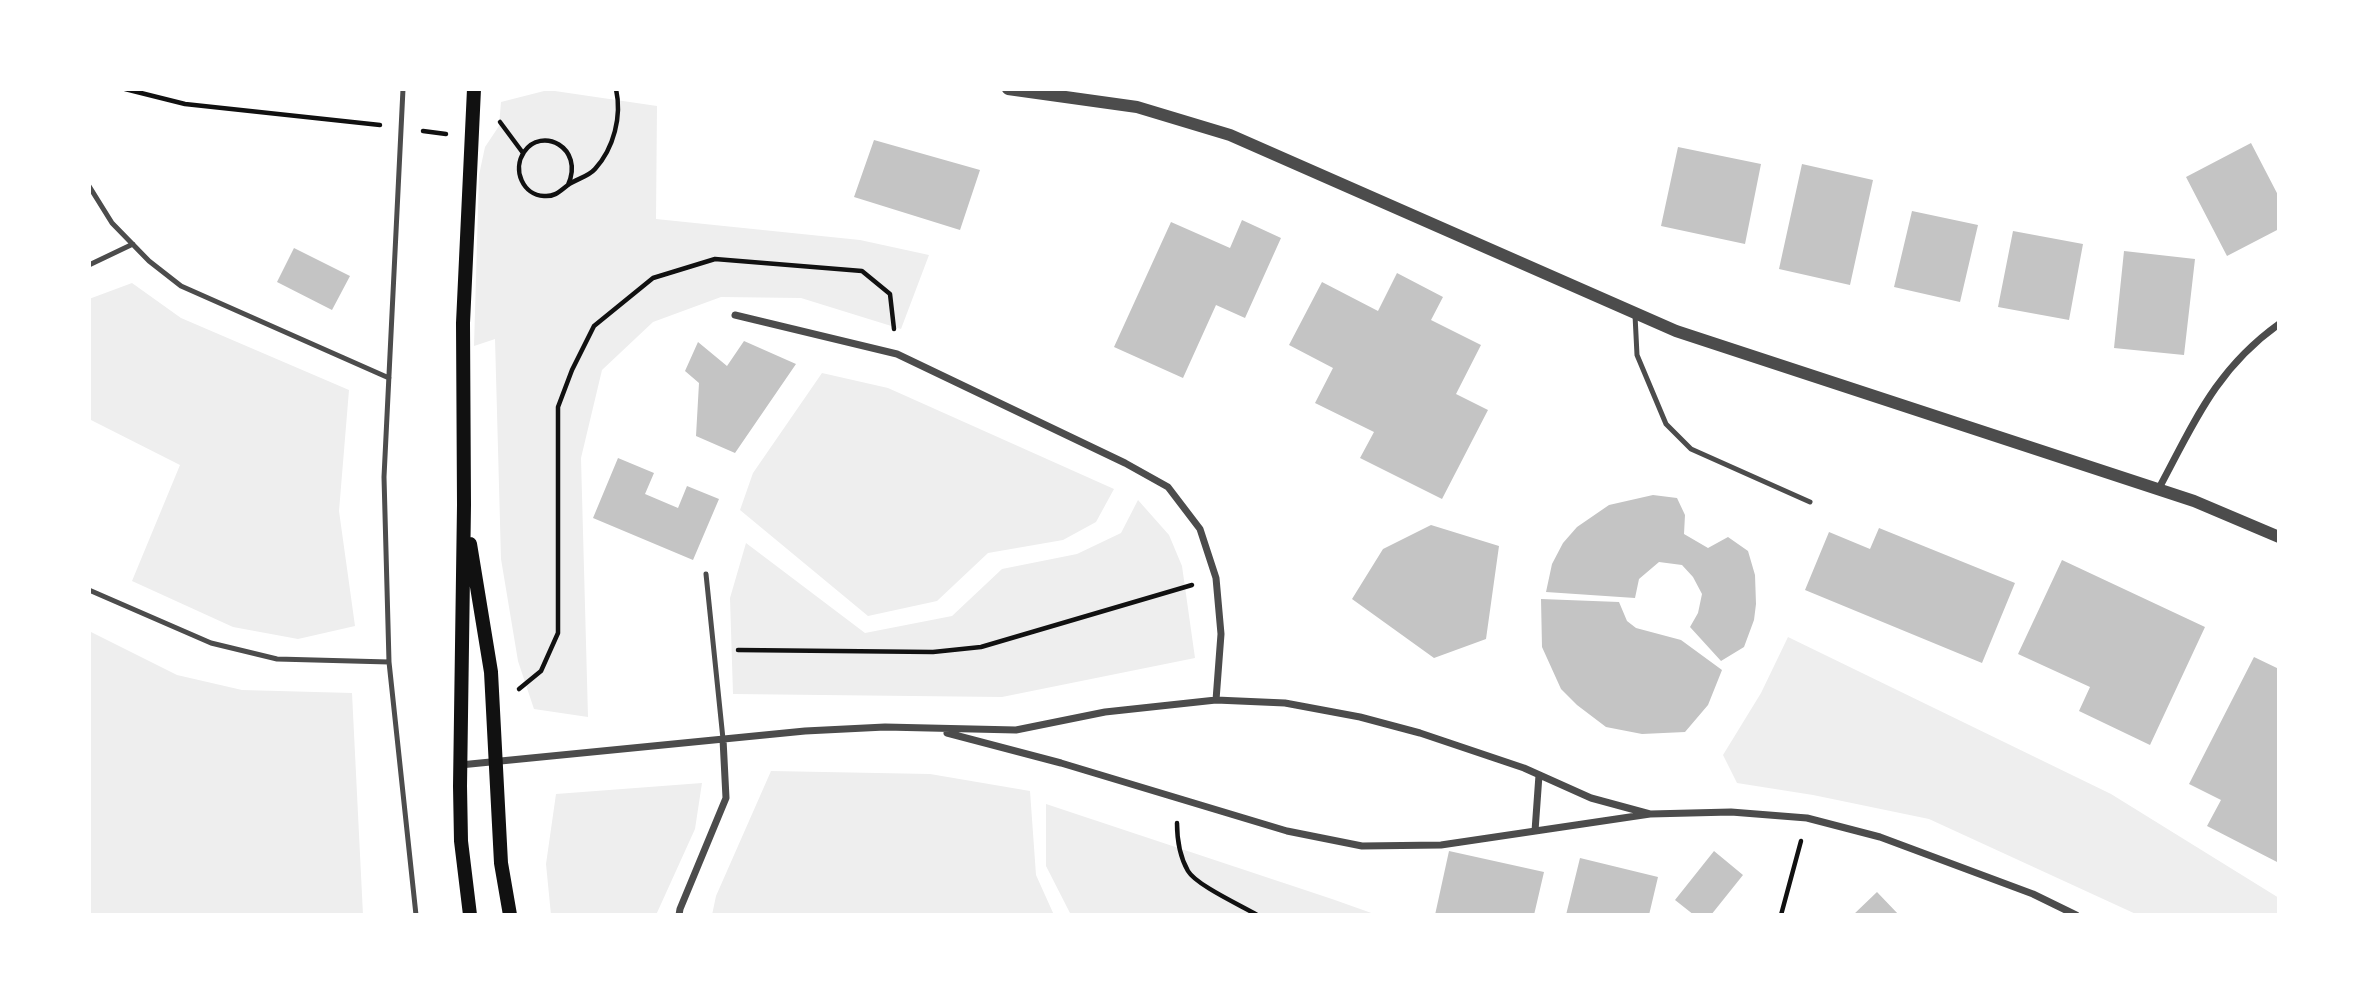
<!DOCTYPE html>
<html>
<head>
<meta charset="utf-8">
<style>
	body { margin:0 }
	#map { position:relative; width:2368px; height:1004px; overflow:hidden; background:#fff; font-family:"Public Sans",sans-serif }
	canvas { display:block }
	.frame { position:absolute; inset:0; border:91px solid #fff; pointer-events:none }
</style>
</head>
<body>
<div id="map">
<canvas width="2368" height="1004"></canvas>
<div class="frame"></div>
</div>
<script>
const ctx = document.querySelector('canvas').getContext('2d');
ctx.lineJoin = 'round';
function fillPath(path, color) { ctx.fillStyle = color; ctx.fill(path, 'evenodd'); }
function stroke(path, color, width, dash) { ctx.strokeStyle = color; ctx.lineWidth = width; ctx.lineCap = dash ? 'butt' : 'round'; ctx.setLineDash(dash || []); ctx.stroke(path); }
fillPath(new Path2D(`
	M548 90 657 106 656 219 860 240 929 255 901 329 801 298 721 297 653 322 602 370 581 458 588 717 534 709 518 661 501 559 495 339 474 346 479 175 485 147 499 126 501 102Z
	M132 283 181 318 349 390 339 511 355 626 298 639 233 627 132 581 180 465 89 419V299Z
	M822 373 888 388 1114 489 1096 522 1063 540 988 553 937 601 868 616 740 510 753 473Z
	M1138 500 1169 535 1182 566 1195 658 1002 697 733 694 730 598 746 543 865 633 952 616 1002 569 1077 554 1121 533Z
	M89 631 177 675 242 690 352 693 363 915H89Z
	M1788 637 2111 794 2279 898V915H2138L1929 819 1813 795 1737 783 1723 755 1761 693Z
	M771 771 930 774 1030 791 1036 875 1054 915H712L716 896Z
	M702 783 695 829 656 915H551L546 864 556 794Z
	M1046 804 1332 899 1377 915H1071L1046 866Z`), '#eee');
fillPath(new Path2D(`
	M874 140 980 170 960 230 854 197Z
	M2251 143 2279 197V229L2227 256 2186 177Z
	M1678 147 1761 164 1745 244 1661 226Z
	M1802 164 1873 180 1850 285 1779 269Z
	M1912 211 1978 225 1960 302 1894 287Z
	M1242 220 1281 238 1245 318 1216 305 1183 378 1114 347 1171 222 1230 248Z
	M2013 231 2083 244 2069 320 1998 307Z
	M294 248 350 276 332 310 277 282Z
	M2124 251 2195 259 2184 355 2114 348Z
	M1397 273 1443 297 1431 320 1481 345 1456 394 1488 410 1442 499 1360 458 1374 432 1315 403 1333 368 1289 345 1322 282 1378 311Z
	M744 341 796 364 735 453 696 436 699 383 685 371 698 342 727 366Z
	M618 458 654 473 645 494 678 508 687 486 719 499 693 560 593 518Z
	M1653 495 1677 498 1685 515 1684 534 1708 548 1728 537 1748 551 1755 575 1756 604 1754 620 1744 647 1721 661 1690 627 1698 613 1702 594 1693 577 1682 565 1659 562 1639 579 1635 598 1546 592 1552 564 1563 543 1577 527 1609 505Z
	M1431 525 1499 546 1486 639 1434 658 1352 599 1383 549Z
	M1879 528 2015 583 1982 663 1805 590 1829 532 1870 549Z
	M2062 560 2205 627 2150 745 2079 711 2090 687 2018 654Z
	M1541 599 1619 602 1627 621 1636 628 1681 640 1722 670 1708 705 1685 732 1642 734 1606 727 1577 705 1561 689 1542 647Z
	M2254 657 2279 669V863L2207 826 2221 800 2189 784Z
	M1449 851 1544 872 1534 915H1435Z
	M1714 851 1743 875 1711 915H1694L1675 900Z
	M1580 858 1658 877 1649 915H1566Z
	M1877 892 1899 915H1853Z`), '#c4c4c4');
stroke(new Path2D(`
	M125 89 185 104 380 125
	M500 122 523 153
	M423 131 446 134
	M568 185C585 147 541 126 524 152 512 170 523 195 544 196 555 197 560 191 568 185 576 179 588 177 595 169 614 148 622 116 616 89
	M738 650 933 652 981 647 1192 585
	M519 689 541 671 558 633V407L572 370 594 326 653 278 715 259 862 271 890 294 894 329
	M1177 823C1177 839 1180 857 1188 871 1196 885 1242 906 1257 915
	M1781 915 1801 841`), '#111', 4.5);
stroke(new Path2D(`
	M403 89 384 477 389 662 416 915
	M89 186 112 223 149 261 181 286 389 378
	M89 265 133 244
	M1635 315 1637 355 1666 424 1691 449 1810 502
	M706 574 723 739
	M89 590 211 643 277 659 389 662`), '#4c4c4c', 5);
stroke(new Path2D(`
	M735 315 897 354 1125 463 1168 487 1200 529 1216 578 1221 634 1216 700
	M2158 490C2194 423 2215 370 2279 324
	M947 733 1061 763 1287 831 1362 846 1441 845 1650 814 1731 812 1807 818 1880 837 2033 894 2076 915
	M460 765 805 731 885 727 1016 730 1105 712 1216 700 1285 703 1360 717 1420 733 1524 768 1591 798 1650 814
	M1535 831 1539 775
	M679 915 680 909 726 798 723 739`), '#4c4c4c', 7);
stroke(new Path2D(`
	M1008 89 1137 107 1230 135 1676 331 2194 501 2279 537`), '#4c4c4c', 12);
stroke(new Path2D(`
	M470 544 491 672 501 863 510 915
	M470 915 461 841 460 786 464 505 463 323 474 89`), '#111', 14);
</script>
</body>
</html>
